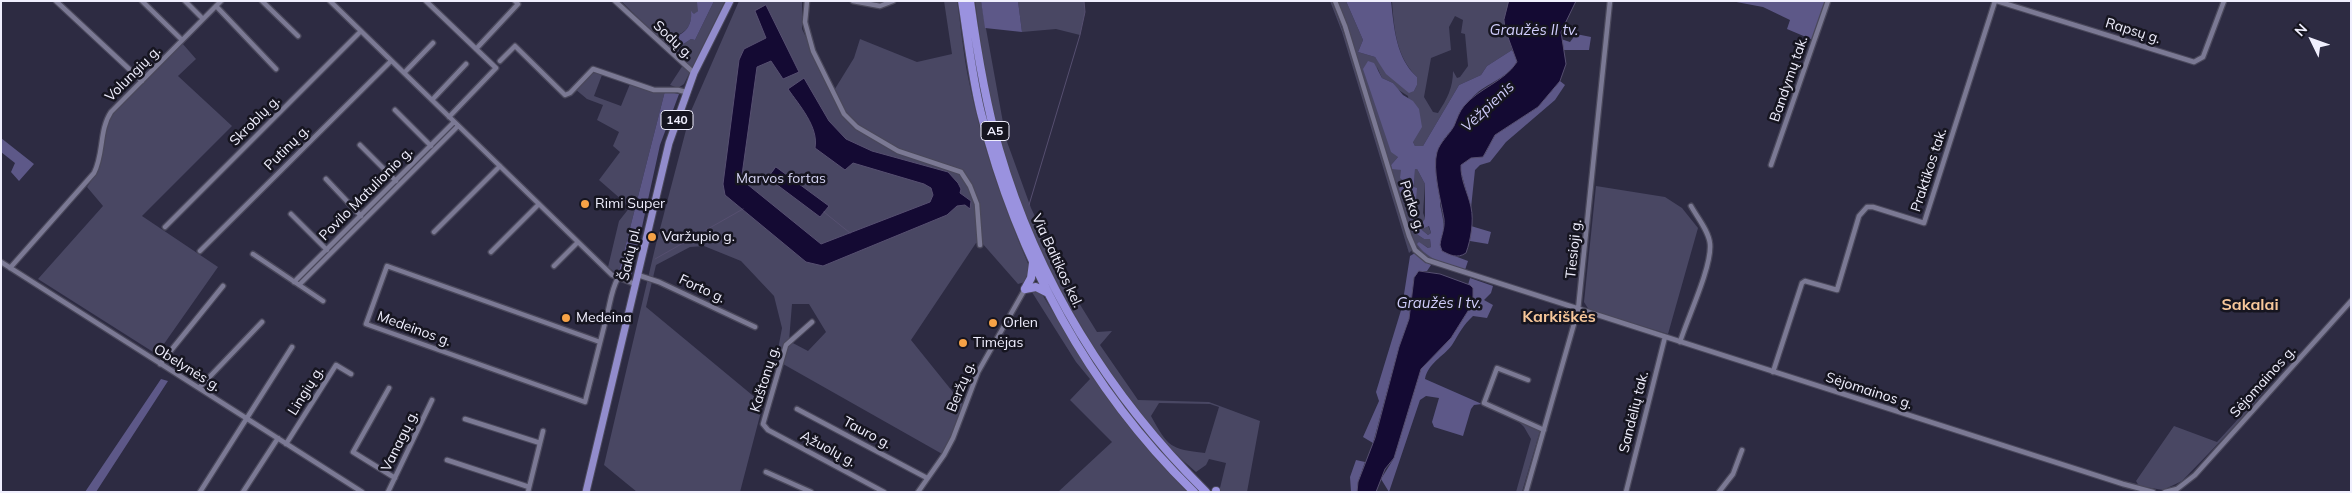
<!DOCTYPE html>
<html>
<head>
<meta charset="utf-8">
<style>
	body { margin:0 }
	#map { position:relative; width:2352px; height:493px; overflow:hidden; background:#2d2b42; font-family:Mulish,sans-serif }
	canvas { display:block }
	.frame { position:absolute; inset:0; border:2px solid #f0effe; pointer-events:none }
	.north { position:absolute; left:2287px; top:15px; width:50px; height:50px; -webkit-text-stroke:4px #161520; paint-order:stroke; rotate:312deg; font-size:14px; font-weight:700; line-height:20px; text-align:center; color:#f0effe }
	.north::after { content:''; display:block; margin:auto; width:18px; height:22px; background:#f0effe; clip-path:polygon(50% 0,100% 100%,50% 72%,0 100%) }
</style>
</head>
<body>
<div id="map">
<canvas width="2352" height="493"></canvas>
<div class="frame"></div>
<div class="north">N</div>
</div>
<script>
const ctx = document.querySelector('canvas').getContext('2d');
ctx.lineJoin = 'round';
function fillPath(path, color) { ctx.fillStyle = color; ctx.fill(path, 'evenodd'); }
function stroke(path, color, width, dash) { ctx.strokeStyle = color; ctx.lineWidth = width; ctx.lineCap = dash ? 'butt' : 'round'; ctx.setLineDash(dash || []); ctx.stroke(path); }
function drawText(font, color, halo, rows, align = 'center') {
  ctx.font = font + ' Mulish,sans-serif'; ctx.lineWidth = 5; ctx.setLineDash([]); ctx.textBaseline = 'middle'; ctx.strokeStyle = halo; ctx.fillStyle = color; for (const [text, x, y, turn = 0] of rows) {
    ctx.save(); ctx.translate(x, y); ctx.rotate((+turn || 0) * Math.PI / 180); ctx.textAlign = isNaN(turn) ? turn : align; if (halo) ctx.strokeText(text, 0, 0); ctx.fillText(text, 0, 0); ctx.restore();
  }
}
fillPath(new Path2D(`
	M621 1H698V11L694 15 692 12C690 37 678 31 664 43Z
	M714 1H725L684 84 678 88 670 85 685 62 671 49H676L691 39 695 40Z
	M739 1H802V29L833 92 854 58 860 39 917 62 952 54 944 1H957C961 26 963 52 968 77 981 143 1003 205 1029 266V274L1025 282 1018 284 982 243H976L911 340 965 407 944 455 776 360 782 328 774 296 741 261 704 246 690 247 656 265 646 307 763 404 740 492H637L604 465 656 244 691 111ZM792 304H809L826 332 808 351 789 341Z
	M965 1H967C973 44 984 85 995 127 1003 157 1009 189 1020 219 1054 319 1127 419 1202 492H1199C1102 400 1025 268 991 139 979 94 972 47 965 1Z
	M975 1H981L1006 139 1031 208 1066 282 1097 332 1112 331 1100 345 1138 400 1209 402 1260 421 1247 492H1219L1226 463 1209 459 1206 465 1196 472C1162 444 1135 407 1110 371 1065 305 1028 231 1004 154 989 104 982 52 975 1ZM1159 403 1210 404 1219 407 1205 453C1170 449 1168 447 1151 416Z
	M1018 1H1084L1085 12 1080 35 1056 29 1022 32Z
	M1330 1H1332L1347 42 1412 250 1409 253 1342 32Z
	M1338 1H1346L1363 40 1358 52 1375 57C1386 72 1396 85 1414 91L1417 85V77C1396 57 1394 28 1392 1H1509L1504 20 1512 50 1487 66 1481 75 1459 85 1423 146H1415L1413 142 1408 96 1397 89 1393 83 1382 78 1377 67 1398 157 1391 165 1401 170 1408 184 1401 186 1417 188H1414L1415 169H1417L1425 184 1423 213 1431 233 1428 235 1422 230 1416 221 1412 231 1424 239H1430L1431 247 1428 248 1423 244 1444 264 1425 256 1415 244ZM1455 16 1463 20 1461 33 1465 34 1468 66 1460 77 1457 78 1453 71C1453 88 1447 99 1438 113L1433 112 1424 97 1431 58 1451 50 1449 27Z
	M182 43 196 59 178 76 232 126 142 216 218 267 159 351 192 373 191 376 38 279 103 206 87 187C108 159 98 141 111 115Z
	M596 71 602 75 594 96 621 106 630 84 665 91 618 275 608 267 619 221 630 207 599 180 620 152 613 146 619 132 597 120 603 105 587 99 575 89 588 76Z
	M1596 186 1665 197 1682 208 1698 228 1668 334 1589 310 1584 302Z
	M1030 289 1040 291 1101 389 1154 457 1187 492H1058L1112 442 1070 400 1090 379 1076 362Z
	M2273 381 2237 424 2182 481 2163 490 2139 486 2136 481 2174 426 2217 442Z
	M1516 419 1540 431 1522 492H1516L1531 439 1524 427Z`), '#494763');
fillPath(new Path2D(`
	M714 1 695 40 691 39 676 49H671L664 43 665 37C681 39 693 28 691 11L694 14 698 11 697 2Z
	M981 1H1018L1022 32 985 28Z
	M1346 1H1391C1394 28 1396 58 1417 77V85L1414 91 1409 93 1386 74 1375 57 1358 52 1363 40Z
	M1731 1H1825L1813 40 1787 29 1790 20 1763 7Z
	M1576 34 1591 37 1589 50H1563L1561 39 1570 42Z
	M1512 50 1517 59C1516 73 1487 84 1477 93 1466 102 1461 114 1454 127 1451 131 1447 135 1444 139 1432 160 1438 169 1440 190 1441 197 1439 203 1441 209 1443 220 1446 228 1441 239L1452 255 1468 261 1465 270C1447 265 1428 260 1417 244L1419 242 1428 248 1431 247 1430 239H1424L1412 231 1410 219 1416 221 1422 230 1428 235 1431 233 1429 226 1424 228 1421 224 1425 219V184L1417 169H1415L1414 187 1417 188 1416 200 1405 201 1399 189 1401 186 1408 184 1400 178 1401 170 1392 169 1391 165 1398 157 1391 152 1363 69 1368 61 1374 63 1382 78 1393 83 1403 95 1413 101 1419 109 1422 127 1413 142 1415 146H1423L1459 85 1481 75 1487 66Z
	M1560 81 1565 85 1555 100 1506 142 1490 162 1480 165 1475 170 1471 208 1461 172V165L1471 158 1485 154 1495 135 1538 107Z
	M665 91 679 94 660 145 631 277 627 278 618 275Z
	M1 138 34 164 19 181 11 172 15 163 1 152Z
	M1471 226 1491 232 1488 244 1470 241Z
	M1415 253 1431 265 1427 271H1419L1414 278 1409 319 1399 347 1373 443 1363 437 1379 401 1376 392 1402 307 1410 256Z
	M1470 278 1493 286 1491 293 1484 300 1493 305 1487 318 1473 316C1463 325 1459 334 1452 345 1443 357 1428 363 1425 379L1482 404 1474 405 1471 409 1463 436 1434 427 1432 422 1439 398 1426 396 1420 400 1389 492 1381 479 1394 458 1421 369 1451 338 1473 303 1470 285H1468Z
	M161 379 168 381 96 492H85Z
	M1356 460 1365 462 1358 482 1357 492H1351L1350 477Z`), '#5d5888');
const water = new Path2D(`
	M1509 1H1576L1561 32 1566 64 1560 81 1538 107 1495 135 1483 157 1471 158 1461 165C1460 179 1468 193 1471 207 1474 221 1471 239 1466 253 1457 259 1450 255 1442 251L1440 245C1441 236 1445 229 1444 219 1441 201 1432 169 1437 152 1440 142 1449 135 1454 126 1457 119 1459 112 1464 106 1479 88 1504 82 1517 62L1505 29 1504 20Z
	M766 5 799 72 783 79 771 61 757 67 742 175 747 184 821 244 930 202 933 195 931 188 924 184 853 163 845 170 815 148C819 127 799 105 788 89L804 78 829 121 846 139 872 151 948 172 958 183 961 189 960 193 971 201 970 209 965 205 957 206 947 215 823 266 806 262 725 195 723 184 739 60 744 49 766 38 755 11Z
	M776 167 829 206 820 217 768 178Z
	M1419 271 1440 274 1470 285 1473 288V303L1451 338 1421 369 1394 458 1385 469 1376 492H1357L1358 482 1375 438 1399 347 1409 319 1414 278Z`);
fillPath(water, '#140a33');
stroke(water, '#564f70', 1);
stroke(new Path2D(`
	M1029 205 1080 35 1085 12 1084 1
	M824 212 850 233
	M655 259 743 209`), '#564f70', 1);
const minor = new Path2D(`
	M56 1 142 81
	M142 1 182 40
	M185 1 203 19
	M262 1 298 36
	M330 1 612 275 635 284
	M426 1 496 68 449 117
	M615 1 694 73
	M807 1 805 22 813 51 844 114 857 127 898 151 961 172 970 186 977 204 980 245
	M853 1 880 6 893 1
	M1335 1 1345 26 1409 236 1415 250 1427 260 2123 484 2153 492
	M1997 1 2194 62 2203 57 2224 1
	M216 6 276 69
	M476 49 518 4 515 1
	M500 61 515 46 565 95 570 93 593 69 654 90H678L686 92
	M404 73 433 43
	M432 100 466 64
	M395 110 431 146
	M360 145 396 181
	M1771 165 1828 1
	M326 179 361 216
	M291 214 327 250
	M165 227 361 31
	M434 232 500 166
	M200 251 391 61
	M491 252 539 204
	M253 254 323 301
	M1 262 362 492
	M554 266 578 242
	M10 268 94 173C104 154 99 130 111 112L221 1
	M638 275 659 282 755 327
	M294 282 454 122
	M299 285 458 126
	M812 322 786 345 763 424 768 430 884 492
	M600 342 387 266 366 324 585 402C592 374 599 347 606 319 610 305 611 290 618 278
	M1680 342C1687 319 1712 267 1710 244 1709 231 1697 217 1691 206
	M160 364 223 286
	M1773 372 1802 283 1805 281 1837 290 1859 216 1867 207H1873L1924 223 1995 1
	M1528 380 1497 368 1484 403 1544 430
	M199 388 262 322
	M389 388 353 452 395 478
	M797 409 927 478
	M465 419 540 443
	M286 444 336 365 351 374
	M447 460 529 487
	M766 472 811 492
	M200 492 292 347
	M243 492 278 438
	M388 492 432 400
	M528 492 543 431
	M918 492 944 455 953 438 978 372 1025 289
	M1526 492 1578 310 1610 1
	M1626 492 1665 337
	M1719 492 1733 474 1742 450
	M2165 492 2177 489 2195 475 2351 301`);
const primary = new Path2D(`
	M586 492 669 143 694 73 730 1`);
const trunk = new Path2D(`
	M962 1C968 39 972 77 981 113 1017 256 1088 389 1194 492
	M970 1C977 51 985 101 999 149 1037 280 1109 396 1206 492
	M1025 289 1031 278 1033 263
	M1025 289 1036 287 1048 293
	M1216 491V492`);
stroke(minor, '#4a485b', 7);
stroke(primary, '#4a485b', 9);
stroke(trunk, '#4a485b', 10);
stroke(minor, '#7b7994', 4.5);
stroke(primary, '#928ccc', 7);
stroke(trunk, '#9a92df', 8);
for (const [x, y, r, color] of [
	[585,204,5,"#f6a246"],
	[652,237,5,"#f6a246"],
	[566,318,5,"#f6a246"],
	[993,323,5,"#f6a246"],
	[963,343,5,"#f6a246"]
]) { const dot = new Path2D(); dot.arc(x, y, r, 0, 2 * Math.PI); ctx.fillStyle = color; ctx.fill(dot); stroke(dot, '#161520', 2); }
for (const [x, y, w] of [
	[677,120,32],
	[995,131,28]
]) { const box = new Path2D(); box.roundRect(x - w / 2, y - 9.5, w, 19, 4); ctx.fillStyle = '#161520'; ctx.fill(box); stroke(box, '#f0effe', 1); }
drawText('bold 12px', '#f0effe', null, [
	["140",677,120],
	["A5",995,131]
]);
drawText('14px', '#f0effe', '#161520', [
	["Rapsų g.",2133,31,17],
	["Sodų g.",673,40,43],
	["Volungių g.",133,74,-45],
	["Bandymų tak.",1789,79,-71],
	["Skroblų g.",255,121,-45],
	["Putinų g.",287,148,-45],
	["Praktikos tak.",1929,170,-72],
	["Povilo Matulionio g.",366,194,-45],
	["Parko g.",1412,206,72],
	["Tiesioji g.",1574,249,-84],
	["Šakių pl.",630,254,-77],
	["Via Baltikos kel.",1057,261,65],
	["Forto g.",702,289,25],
	["Medeinos g.",414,329,20],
	["Obelynės g.",187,368,32],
	["Kaštonų g.",765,379,-73],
	["Sėjomainos g.",2263,382,-48],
	["Beržų g.",961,387,-68],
	["Lingių g.",306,391,-58],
	["Sėjomainos g.",1869,391,18],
	["Sandėlių tak.",1634,412,-76],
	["Tauro g.",867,433,28],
	["Vanagų g.",400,441,-64],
	["Ąžuolų g.",828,449,28]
]);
drawText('14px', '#d6d5f4', '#161520', [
	["Marvos fortas",781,179]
]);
drawText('14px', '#f0effe', '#161520', [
	["Rimi Super",595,204],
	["Varžupio g.",662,237],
	["Medeina",576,318],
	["Orlen",1003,323],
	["Timėjas",973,343]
], 'left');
drawText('italic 15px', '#d0cdfb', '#161520', [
	["Graužės II tv.",1534,30],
	["Vėžpienis",1488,107,-43],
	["Graužės I tv.",1439,303]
]);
drawText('bold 16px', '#f7c79a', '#161520', [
	["Sakalai",2250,305],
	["Karkiškės",1559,317]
]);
</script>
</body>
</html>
